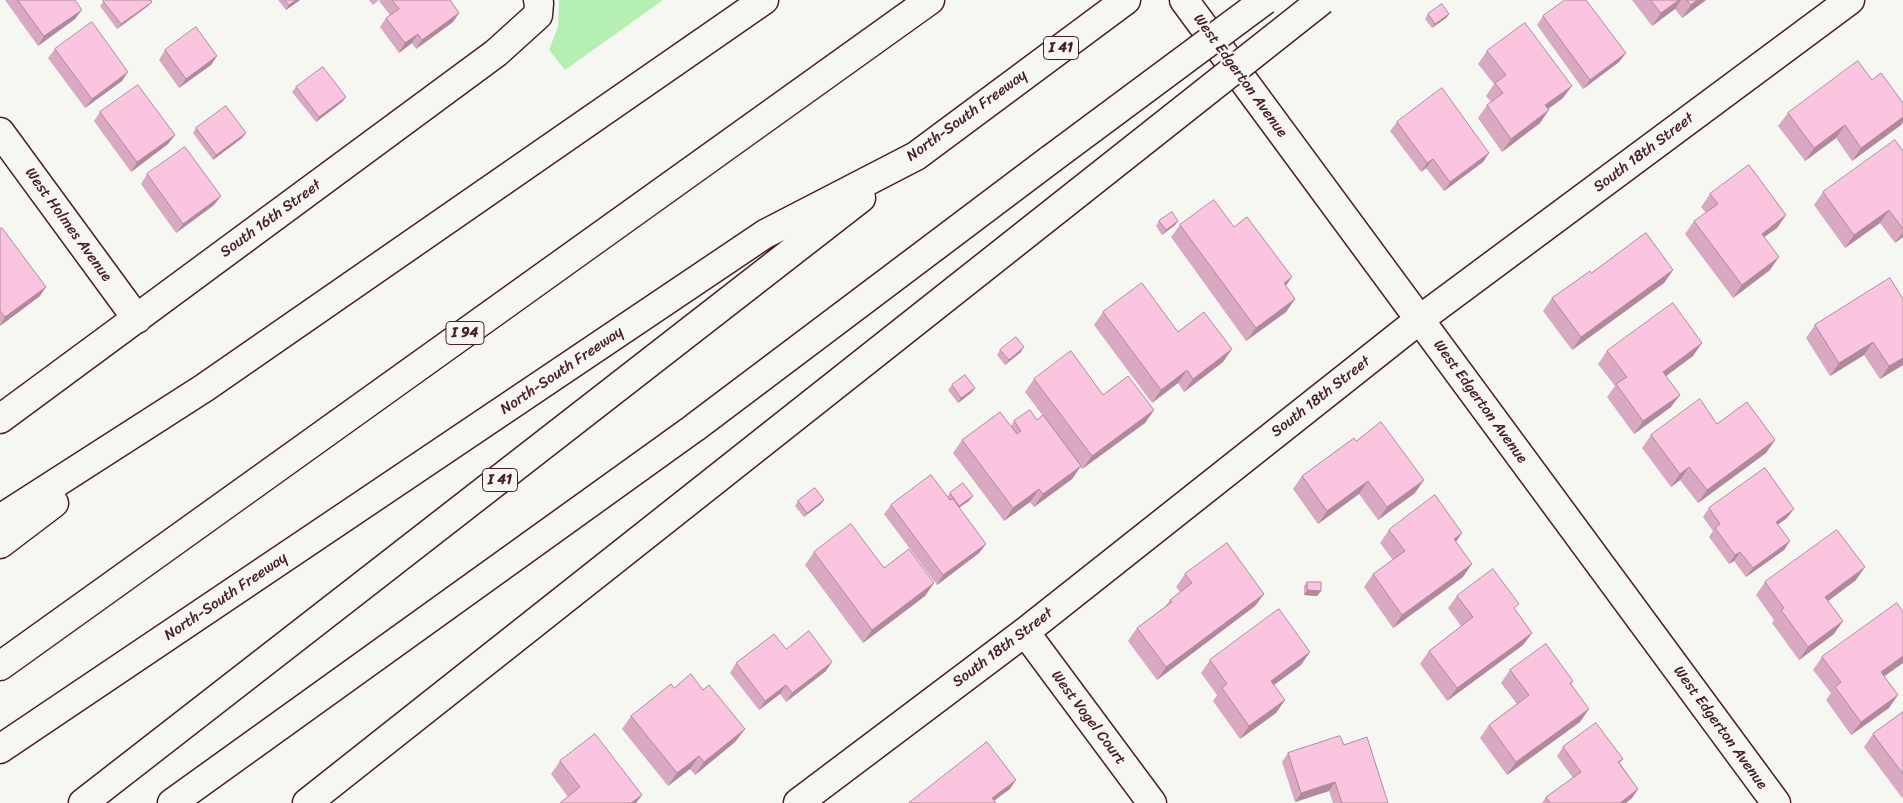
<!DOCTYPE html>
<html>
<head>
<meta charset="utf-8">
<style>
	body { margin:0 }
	canvas { display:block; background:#f6f6f2 }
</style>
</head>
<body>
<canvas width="1903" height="803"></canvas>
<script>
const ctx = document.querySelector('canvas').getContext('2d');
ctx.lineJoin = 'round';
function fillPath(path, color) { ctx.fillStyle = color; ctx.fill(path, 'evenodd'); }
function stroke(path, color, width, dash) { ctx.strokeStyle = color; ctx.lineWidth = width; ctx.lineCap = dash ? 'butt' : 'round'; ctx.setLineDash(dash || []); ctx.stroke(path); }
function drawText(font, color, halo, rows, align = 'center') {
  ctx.font = font + ' Sriracha,sans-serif'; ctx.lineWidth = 4.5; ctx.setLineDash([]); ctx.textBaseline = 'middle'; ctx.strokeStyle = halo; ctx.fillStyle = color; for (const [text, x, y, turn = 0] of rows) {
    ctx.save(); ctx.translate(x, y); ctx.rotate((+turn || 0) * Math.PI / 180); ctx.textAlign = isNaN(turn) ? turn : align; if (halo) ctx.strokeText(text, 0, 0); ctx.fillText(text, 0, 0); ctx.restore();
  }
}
fillPath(new Path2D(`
	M559 0H663L565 70 549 50 558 27Z`), '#b6efb2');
const street = new Path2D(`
	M0 132 137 319
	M0 419 496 53 538 15 539 3 538 0
	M1025 632 1152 803
	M798 803 1025 632 1419 320 1850 0`);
const secondary = new Path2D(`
	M1184 0 1776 803`);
const highway = new Path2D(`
	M0 519 204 388 764 0
	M0 544 54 503
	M0 666 930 0
	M0 749 765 234 916 156 1126 0
	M83 803 861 198
	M172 803 694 428 1051 159
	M307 803 1078 193`);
stroke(street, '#4a1f2b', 31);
stroke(secondary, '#4a1f2b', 31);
stroke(highway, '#4a1f2b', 31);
stroke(street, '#f6f6f2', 28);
stroke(secondary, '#f6f6f2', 28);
stroke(highway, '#f6f6f2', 28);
const highwayBridge = new Path2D(`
	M1051 159 1265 0
	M1078 193 1322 0`);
stroke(highwayBridge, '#4a1f2b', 31, []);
stroke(highwayBridge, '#f6f6f2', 28);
fillPath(new Path2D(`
	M5 0H75V19L38 46Z
	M105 0H153L151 1 148 6 117 29 100 6Z
	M278 0H300L286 10Z
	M369 0H379L373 5Z
	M380 0H450L459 13 453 22 416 49 412 43 399 53 380 27 386 18 390 15 379 1Z
	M1632 0H1706L1682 18 1675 9 1652 26Z
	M1428 14H1449L1446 18 1432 28 1425 19Z
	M1543 16 1626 53 1619 62 1583 89 1537 25Z
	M55 49 122 81 85 108 48 58Z
	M165 50 217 56 211 65 179 88 159 60Z
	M1487 51 1563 98 1548 109 1540 123 1502 152 1478 118 1487 105 1491 102 1486 96 1494 84 1478 64Z
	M1872 80 1903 103V122L1901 125 1852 161 1836 138 1805 161 1778 126 1788 113Z
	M296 87 346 97 342 102 316 122 292 92Z
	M100 112 175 135 168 144 131 172 94 121Z
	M1397 122 1489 153 1483 162 1444 191 1426 168 1421 172 1390 131Z
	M196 128 246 133 242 138 213 160 193 133Z
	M1903 151V237L1895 243 1880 223 1845 248 1814 205 1823 192Z
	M147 174 214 205 176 233 141 184Z
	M1710 194 1786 215 1777 228 1764 237 1770 270 1733 298 1685 234 1694 221 1706 213 1701 207Z
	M1159 221H1178L1175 225 1162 235 1156 226Z
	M1180 225 1234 227 1295 299 1286 312 1246 341 1171 237Z
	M0 229 40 296 0 326Z
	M1673 270 1664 283 1572 350 1543 311 1552 298 1591 273Z
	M1903 299V365L1880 379 1864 355 1830 376 1806 338 1815 325Z
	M1103 312 1178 332 1223 362 1184 392 1178 383 1152 403 1094 325Z
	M1000 350 1021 352 1005 365 997 355Z
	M1607 351 1693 356 1666 376 1671 407 1634 434 1607 397 1615 386 1598 364Z
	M1034 379 1103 395 1154 410 1145 423 1082 469 1080 467 1072 479 1034 507 1030 502 1004 521 953 453 962 440 1011 426 1014 421 1037 420 1043 416 1025 392Z
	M952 385 975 388 971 393 958 403 948 390Z
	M1717 424 1775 440 1766 453 1698 503 1680 480 1671 487 1642 448 1651 435Z
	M1356 441 1415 493 1378 520 1359 494 1318 524 1293 489 1302 476Z
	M950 493 969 501 959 508 986 544 979 553 937 585 884 514 891 505 947 497Z
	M824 500 821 504 804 517 795 506 798 501Z
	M1709 508 1787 518 1778 524 1790 541 1784 550 1746 577 1734 561 1729 564 1709 537 1713 531 1703 517Z
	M1389 530 1462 533 1456 542 1463 577 1393 628 1364 587 1373 574 1393 560 1380 543Z
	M814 552 884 568 934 583 925 596 863 643 805 565Z
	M1185 574 1264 594 1255 606 1157 680 1128 641 1137 628 1164 608 1170 600 1180 592 1176 587Z
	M1856 580 1828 601 1834 634 1799 660 1772 623 1774 620 1756 595 1765 582Z
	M1307 582 1321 591 1317 596 1304 595V586Z
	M1457 596 1515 609 1532 633 1523 645 1447 701 1420 664 1429 651 1461 626 1448 608Z
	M1903 612V663L1884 676 1889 708 1851 735 1826 700 1831 693 1813 670 1822 657Z
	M786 649 826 671 786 702 780 694 759 710 730 673 736 663Z
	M1210 660 1301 665 1274 685 1285 700 1276 713 1240 739 1213 701 1217 695 1201 673Z
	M1510 670 1573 681 1571 684 1580 722 1507 775 1480 738 1489 725 1517 704 1501 683Z
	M674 688 703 690 745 729 735 742 695 775 690 769 668 786 622 729 631 716Z
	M1903 712V799L1864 747 1873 734Z
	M1344 745 1388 803H1333L1329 791 1295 802 1282 762 1288 753Z
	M1563 747 1623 759 1620 763 1638 789 1632 798 1626 803H1542L1546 797 1573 778 1557 756Z
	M560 761 642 795 636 803H560L568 797 551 774Z`), '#d8a9c0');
fillPath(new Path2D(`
	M296 0H300L286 10 289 5Z
	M1679 0H1681L1675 9 1652 26 1661 13Z
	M1697 0H1706L1682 18 1691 5Z
	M152 2 148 6 117 29 121 24Z
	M82 10 75 19 38 46 44 36Z
	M459 13 453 22 416 49 422 40Z
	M1449 14 1446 18 1432 28 1435 24Z
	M418 34 412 43 399 53 405 43Z
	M1626 53 1619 62 1583 89 1590 80Z
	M217 56 211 65 179 88 186 79Z
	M128 72 122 81 85 108 92 99Z
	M1572 86 1563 98 1536 118 1545 105Z
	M346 97 342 102 316 122 319 117Z
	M1549 110 1540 123 1502 152 1511 139Z
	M1903 117V122L1901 125 1852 161 1861 148Z
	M1845 125 1836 138 1805 161 1814 148Z
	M246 133 242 138 213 160 216 155Z
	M175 135 168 144 131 172 137 162Z
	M1489 153 1483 162 1444 191 1450 182Z
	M1433 159 1426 168 1421 172 1427 163Z
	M221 196 214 205 176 233 183 224Z
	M1889 210 1880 223 1845 248 1854 235Z
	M1786 215 1777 228 1752 246 1762 234Z
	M1178 221 1175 225 1162 235 1166 230Z
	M1903 232V237L1895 243Z
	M1779 257 1770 270 1733 298 1742 285Z
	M1673 270 1664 283 1572 350 1581 337Z
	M1292 277 1283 290 1284 283Z
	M46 287 40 296 0 326 5 317Z
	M1295 299 1286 312 1246 341 1256 328Z
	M1873 342 1864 355 1830 376 1839 363Z
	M1702 343 1693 356 1654 385 1663 372Z
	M1024 347 1021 352 1005 365 1009 360Z
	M1232 349 1223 362 1184 392 1193 379Z
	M1903 358V365L1880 379 1889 366Z
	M1187 370 1178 383 1152 403 1161 390Z
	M975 388 971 393 958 403 961 398Z
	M1680 395 1671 407 1634 434 1643 421Z
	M1154 410 1145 423 1082 469 1092 456Z
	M1775 440 1766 453 1698 503 1707 490Z
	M1081 466 1072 479 1034 507 1043 494Z
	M1689 467 1680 480 1671 487 1680 474Z
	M1424 480 1415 493 1378 520 1387 507Z
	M1368 481 1359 494 1318 524 1327 511Z
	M1039 489 1030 502 1004 521 1013 508Z
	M973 496 969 501 955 510 959 506Z
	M824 500 821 504 804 517 807 513Z
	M1794 509 1787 518 1769 531 1776 522Z
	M1462 533 1453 546 1454 539Z
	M1790 541 1784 550 1746 577 1753 568Z
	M986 544 979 553 937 585 943 575Z
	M1740 552 1734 561 1729 564 1735 555Z
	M1472 564 1463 577 1393 628 1402 615Z
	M1865 567 1856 580 1816 610 1825 597Z
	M934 583 925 596 863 643 872 630Z
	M1308 590 1321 591 1317 596 1304 595Z
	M1264 594 1255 606 1157 680 1166 667Z
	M1843 621 1834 634 1799 660 1808 647Z
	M1532 633 1523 645 1447 701 1457 688Z
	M1310 652 1301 665 1262 694 1271 681Z
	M1903 656V663L1872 685 1881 672Z
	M832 662 826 671 786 702 792 693Z
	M786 685 780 694 759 710 765 701Z
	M1898 695 1889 708 1851 735 1861 722Z
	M1285 700 1276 713 1240 739 1249 726Z
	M1589 709 1580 722 1507 775 1516 762Z
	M745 729 735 742 695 775 704 762Z
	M699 756 690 769 668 786 677 773Z
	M1016 780 1010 789 991 803 992 798Z
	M1335 782 1329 791 1295 802 1301 793Z
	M1638 789 1632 798 1626 803H1620Z
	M642 795 636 803H631Z`), '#b08a9c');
const building = new Path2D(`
	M18 0H75L82 10 44 36Z
	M105 0H150L152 2 121 24 103 1Z
	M285 0H296L289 5Z
	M392 0H450L459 13 422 40 418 34 405 43 386 18 399 9Z
	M1565 0H1586L1626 53 1590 80 1543 16Z
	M1651 0H1679L1661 13Z
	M1687 0H1697L1691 5Z
	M1442 4 1449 14 1435 24 1428 14Z
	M92 22 128 72 92 99 55 49Z
	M1525 23 1572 86 1545 105 1549 110 1511 139 1487 105 1503 93 1495 83 1506 75 1487 51Z
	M196 27 217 56 186 79 165 50Z
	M1858 61 1872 80 1881 73 1903 103V117L1861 148 1845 125 1814 148 1788 113Z
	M323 67 346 97 319 117 296 87Z
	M138 85 175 135 137 162 100 112Z
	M1442 88 1489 153 1450 182 1433 159 1427 163 1397 122Z
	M226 106 246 133 216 155 196 128Z
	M1895 140 1903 151V229L1889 210 1854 235 1823 192Z
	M185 147 221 196 183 224 147 174Z
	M1749 165 1786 215 1762 234 1779 257 1742 285 1694 221 1718 204 1710 194Z
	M1214 200 1234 227 1247 217 1292 277 1284 283 1295 299 1256 328 1180 225Z
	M1172 212 1178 221 1166 230 1159 221Z
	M2 228 46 287 5 317 0 311V229Z
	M1646 233 1673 270 1581 337 1552 298 1590 271 1591 273Z
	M1890 278 1903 299V358L1889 366 1873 342 1839 363 1815 325Z
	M1142 283 1178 332 1204 312 1232 349 1193 379 1187 370 1161 390 1103 312Z
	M1673 303 1702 343 1663 372 1680 395 1643 421 1616 384 1627 377 1607 351Z
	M1016 337 1024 347 1009 360 1000 350Z
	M1071 351 1103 395 1128 376 1154 410 1092 456 1034 379Z
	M965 375 975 388 961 398 952 385Z
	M1700 399 1717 424 1747 402 1775 440 1707 490 1689 467 1680 474 1651 435Z
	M1030 410 1037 420 1043 415 1081 466 1043 494 1039 489 1013 508 962 440 1000 412 1017 434 1021 431 1014 421Z
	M1381 422 1424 480 1387 507 1368 481 1327 511 1302 476 1354 438 1356 441Z
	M1765 468 1794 509 1776 522 1790 541 1753 568 1740 552 1735 555 1715 528 1720 524 1709 508Z
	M931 475 950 500 953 499 986 544 943 575 891 505Z
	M963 483 973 496 959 506 950 493Z
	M815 488 824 500 807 513 798 501Z
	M1435 495 1462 533 1454 539 1472 564 1402 615 1373 574 1405 551 1389 530Z
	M851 524 884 568 909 549 934 583 872 630 814 552Z
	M1837 530 1865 567 1825 597 1843 621 1808 647 1781 610 1784 608 1765 582Z
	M1227 543 1264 594 1166 667 1137 628 1172 602 1170 600 1192 583 1185 574Z
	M1493 569 1519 604 1514 608 1532 633 1457 688 1429 651 1473 617 1457 596Z
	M1307 582H1321V591L1308 590Z
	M1897 603 1903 612V656L1881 672 1898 695 1861 722 1835 687 1841 682 1822 657Z
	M1279 609 1310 652 1271 681 1285 700 1249 726 1222 688 1227 684 1210 660Z
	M809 631 832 662 792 693 786 685 765 701 736 663 774 634 786 649Z
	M1546 644 1573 681 1570 683 1589 709 1516 762 1489 725 1529 695 1510 670Z
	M691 674 703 690 709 685 745 729 704 762 699 756 677 773 631 716 671 684 674 688Z
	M1903 712V774L1873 734Z
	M1596 723 1623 759 1618 762 1638 789 1620 803H1550L1546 797 1581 772 1563 747Z
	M595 734 642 795 631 803H560L580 787 560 761Z
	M1340 736 1344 745 1367 737 1388 803H1342L1335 782 1301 793 1288 753Z
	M987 742 1016 780 992 798 996 803H909Z`);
fillPath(building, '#fbc5df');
stroke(building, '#b08a9c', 1);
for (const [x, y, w] of [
	[1061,48,35],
	[465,333,38],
	[500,480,35]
]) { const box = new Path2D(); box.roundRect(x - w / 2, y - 11.5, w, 23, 4); ctx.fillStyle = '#f6f6f2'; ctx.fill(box); stroke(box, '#4a1f2b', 1); }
drawText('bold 14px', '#4a1f2b', null, [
	["I 41",1061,48],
	["I 94",465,333],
	["I 41",500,480]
]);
drawText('15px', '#4a1f2b', '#f6f6f2', [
	["West Edgerton Avenue",1240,76,54],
	["North-South Freeway",967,116,-36],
	["South 18th Street",1644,153,-37],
	["South 16th Street",271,219,-36],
	["West Holmes Avenue",68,225,54],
	["North-South Freeway",562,371,-34],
	["South 18th Street",1321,397,-38],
	["West Edgerton Avenue",1480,402,54],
	["North-South Freeway",226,597,-34],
	["South 18th Street",1003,648,-37],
	["West Vogel Court",1088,718,53],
	["West Edgerton Avenue",1720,728,54]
]);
</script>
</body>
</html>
